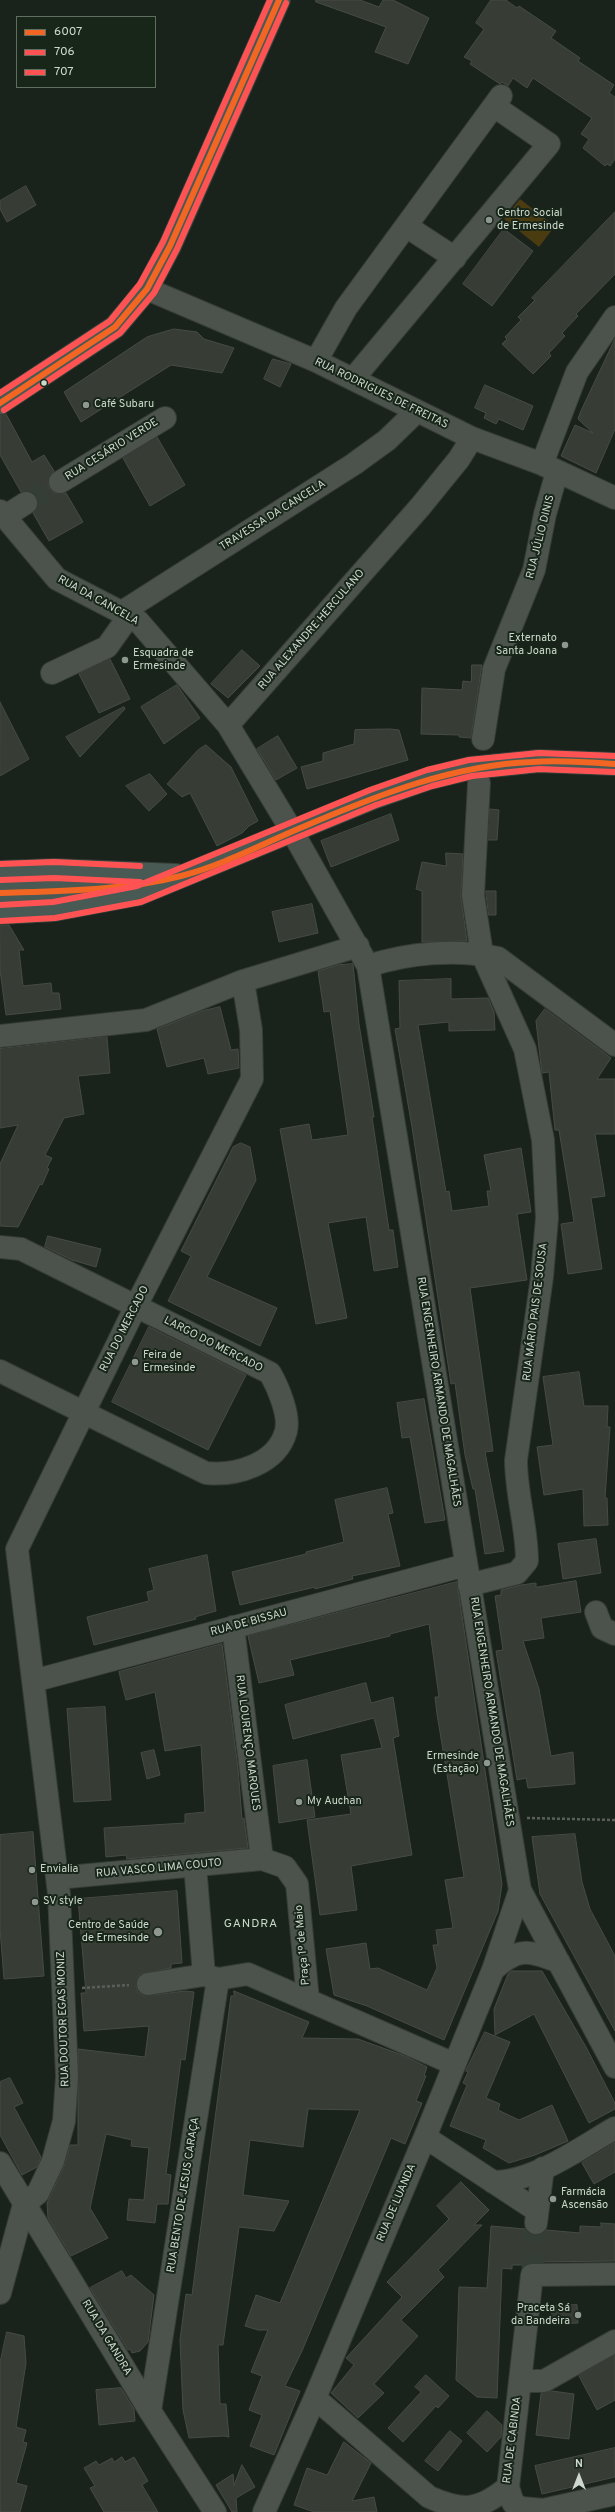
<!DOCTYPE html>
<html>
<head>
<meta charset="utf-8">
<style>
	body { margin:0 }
	#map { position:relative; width:615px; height:2512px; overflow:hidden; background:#1a221c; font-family:Overpass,sans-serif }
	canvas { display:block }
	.legend { position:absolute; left:16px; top:16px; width:140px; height:72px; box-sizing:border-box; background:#172619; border:1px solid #606d61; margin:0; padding:5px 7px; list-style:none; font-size:12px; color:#ced7ce }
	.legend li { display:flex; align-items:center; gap:8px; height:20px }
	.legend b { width:20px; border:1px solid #606d61 }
	.north { position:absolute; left:559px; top:2456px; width:40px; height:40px; -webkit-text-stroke:3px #172619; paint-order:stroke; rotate:0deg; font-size:11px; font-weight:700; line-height:16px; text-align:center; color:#ced7ce }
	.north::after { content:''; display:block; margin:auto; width:14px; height:18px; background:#ced7ce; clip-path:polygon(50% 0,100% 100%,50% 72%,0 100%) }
</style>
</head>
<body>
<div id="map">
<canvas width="615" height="2512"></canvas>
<ul class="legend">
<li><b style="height:5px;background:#f26522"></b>6007</li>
<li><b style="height:5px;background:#ff5353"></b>706</li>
<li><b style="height:5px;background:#ff5353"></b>707</li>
</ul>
<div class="north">N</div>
</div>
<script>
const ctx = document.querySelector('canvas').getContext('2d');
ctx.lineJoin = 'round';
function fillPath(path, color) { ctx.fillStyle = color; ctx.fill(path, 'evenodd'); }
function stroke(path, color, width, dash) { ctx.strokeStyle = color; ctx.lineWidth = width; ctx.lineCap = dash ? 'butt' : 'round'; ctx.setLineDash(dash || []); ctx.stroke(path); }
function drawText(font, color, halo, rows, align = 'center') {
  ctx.font = font + ' Overpass,sans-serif'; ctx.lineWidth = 4; ctx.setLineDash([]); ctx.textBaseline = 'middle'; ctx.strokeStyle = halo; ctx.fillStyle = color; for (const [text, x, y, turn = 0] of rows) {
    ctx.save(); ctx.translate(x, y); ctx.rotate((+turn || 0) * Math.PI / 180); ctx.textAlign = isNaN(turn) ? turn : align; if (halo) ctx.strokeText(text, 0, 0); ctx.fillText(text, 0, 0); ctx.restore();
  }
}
fillPath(new Path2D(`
	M520 199 555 226 539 247 504 219Z`), '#4b3b11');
const building = new Path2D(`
	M316 0H360L379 7 383 0H393L429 18 408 64 375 52 386 27 316 2Z
	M491 0H506L517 8 519 6 556 31 551 38 580 58 578 61 614 85 609 93 615 97V159L610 166 607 164 605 166 583 148 589 139 581 134 592 118 533 78 527 88 513 78 508 86 502 82 500 84 470 64 472 61 464 57 484 29 476 23Z
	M26 186 36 205 7 222 0 209V201Z
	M615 212V274L576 314 578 316 562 333 565 336 549 353 551 356 533 374 502 344 507 339 505 337 521 320 518 317 535 300 532 298Z
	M504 229 533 251 492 306 463 284Z
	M174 329 197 332 204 339 234 348 222 373 171 365 81 422 64 392 147 337Z
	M615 339V429L596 473 561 456 575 425 593 433 578 419 580 413Z
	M273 359 291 364 280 387 264 379Z
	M485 385 533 406 523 430 499 419 496 424 484 418 486 413 475 408Z
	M6 414 32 462 44 455 54 471 48 482 50 489 54 493H66L83 522 49 541 33 513 38 503 37 497 31 492H21L0 455V415Z
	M157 437 185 485 150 506 123 458Z
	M242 650 260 666 228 698 211 684Z
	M110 659 130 699 99 713 79 674Z
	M472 665H482L471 738 459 737V735L421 734 422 688 462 690 463 681 471 682Z
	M177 685 200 718 164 744 141 707Z
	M0 702 29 759 0 776Z
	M124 707 125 709 80 757 66 737Z
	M390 729 399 730 408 760 307 789 301 767 323 761V753L354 744 355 730Z
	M278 736 297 768 276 780 257 749Z
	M206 745 231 767 258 821 249 826 242 833 217 846 190 793 182 797 167 784 198 750Z
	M150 774 167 794 149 811 126 786Z
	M490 809 499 810 497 840H488Z
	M391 814 399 840 331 867 321 841Z
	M446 853 463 854 461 897 467 941 422 942V891L416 889 422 862 446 866Z
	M486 891H496V915H489Z
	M312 904 318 933 279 942 272 912Z
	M0 925H9L24 950H19L23 986 51 983 52 993H59L61 1009 6 1015 0 970Z
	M353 964 359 1024 374 1117H372L389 1230H393L398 1267 374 1271 366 1217 328 1223 347 1318 316 1324 280 1129 309 1124 312 1140 348 1135 330 1011 324 1012 318 971 338 965Z
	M451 979V999L488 998 494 1012 495 1030 449 1031V1022L418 1025 446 1192 449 1191 452 1211 489 1206 487 1191H491L484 1155 521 1148 531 1212 517 1214 527 1280 470 1288 493 1451 485 1452 504 1551 485 1554 475 1489H473L465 1455 455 1383 451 1384 412 1127 395 1029 400 1028 399 981Z
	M220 1007 231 1050 238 1049 239 1068 208 1074 204 1058 167 1067 157 1029 202 1011Z
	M545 1009 611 1058 597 1079H615V1134H595L605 1196 591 1198 602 1269 568 1274 561 1224 574 1222 559 1130H555L549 1072 542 1073 541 1066 536 1021Z
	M107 1037 110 1073 78 1076 84 1114 64 1118 45 1155 52 1158 47 1168 49 1169 42 1185 40 1184 18 1227 0 1226V1164L18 1125 0 1128V1049Z
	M241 1143 250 1147 256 1180 207 1277 277 1308 260 1346 168 1301 191 1256 181 1251 233 1147Z
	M48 1236 101 1249 96 1267 72 1260 45 1247Z
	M149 1327 246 1375 208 1450 112 1402Z
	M579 1372 584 1406H608L607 1427H610L605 1498H607L608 1525 584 1526 583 1489 544 1495 537 1447 553 1445 543 1377Z
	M424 1399 445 1520 425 1523 410 1437 402 1438 397 1403Z
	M387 1488 393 1513 388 1514 400 1566 352 1576 353 1579 315 1589V1587L240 1605 232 1572 306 1554V1552L344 1542 335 1500Z
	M596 1539 601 1573 563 1579 558 1544Z
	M207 1555 216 1611 195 1617 196 1619 94 1645 87 1617 149 1601 147 1592 154 1590 149 1569Z
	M576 1581 581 1612 541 1618 544 1638 523 1641 539 1689 551 1756 573 1752 575 1784 528 1788 526 1778 517 1780 496 1651 503 1650 495 1596 501 1595V1590L521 1585 536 1583V1587Z
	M457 1582 502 1884 498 1911 444 2040 367 2006 334 1995 326 1949 366 1943 370 1969 378 1968 427 1990 437 1968 433 1945H438L436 1930 453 1928 445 1880 464 1877 437 1714 435 1697H439L429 1624 390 1634V1636L290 1660 294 1675 259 1683 248 1636Z
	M222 1644 238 1768 242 1819 244 1818 248 1848 127 1859 126 1855 106 1857 104 1828 185 1823V1814L205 1812 201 1745 165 1751 155 1692 126 1700 119 1672Z
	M366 1683 371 1703 393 1697 399 1736 393 1738 412 1855 351 1866 357 1910 320 1915 307 1820 351 1814 341 1755 382 1748 374 1718 293 1739 285 1705Z
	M105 1707 111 1800 74 1802 67 1709Z
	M154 1750 160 1775 147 1779 141 1753Z
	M307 1760 315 1817 279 1823 273 1766Z
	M33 1832 44 1976 4 1979 0 1929V1835Z
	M575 1834 582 1882 590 1909 615 1956V2031L540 1894 532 1837Z
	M177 1891 182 1963 171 1964V1968L140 1974 136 1986 138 1992 144 1996 185 1991 194 1992 185 2060 181 2059 166 2174 171 2175 168 2204H157L155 2223 127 2220 129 2199 144 2200 149 2148 131 2146 132 2140 106 2134 90 2208 108 2238 71 2256 48 2218 47 2203 64 2166 70 2145H78V2049L145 2057 149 2026 84 2031 81 1993H86L78 1899Z
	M511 1971H542L586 2047 615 2103V2109L589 2123 534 2014 495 2035 494 2009 508 1974Z
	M234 1991 309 2022 302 2038 358 2039 405 2056 427 2067 424 2076H426L416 2101 422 2103 405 2144 391 2138 302 2351 285 2386 300 2391 274 2455 250 2446 262 2415 249 2410 262 2376 251 2372 268 2330H258L245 2326 256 2295 280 2303 360 2110 308 2109 303 2147 250 2140 243 2195 289 2201 274 2231 239 2227 223 2345H218L220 2404H226L229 2437 224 2436 189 2438 183 2410 180 2340 186 2294 192 2295 231 1996H234Z
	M485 2032 510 2042 486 2098 500 2104 498 2110 519 2120 552 2105 568 2141 535 2155 509 2163 483 2148 486 2140 450 2126 467 2085 463 2083 468 2072 466 2071Z
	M10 2078 23 2103 14 2107 41 2157 37 2167 22 2175 0 2135V2082Z
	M615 2143V2172L594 2184 582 2163Z
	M461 2182 489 2210 474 2225H482L438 2270 444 2277 401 2320 418 2336 374 2384 384 2393 358 2418 331 2393 354 2365 346 2358 402 2297 387 2282 449 2219 437 2206Z
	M601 2223 615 2224V2261L532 2262 524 2265H512V2269L502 2268 497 2398 477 2397 456 2380 459 2287 487 2288 491 2226 525 2229 535 2235 546 2230 580 2233V2226L601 2227Z
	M122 2271 126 2278 131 2275 154 2295 148 2342 140 2351 132 2353 130 2349 128 2350 90 2288Z
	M577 2305 578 2323 552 2324 551 2306Z
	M7 2332 24 2336 26 2363 16 2427 26 2430 23 2442 27 2443 16 2483 27 2486 20 2512H0V2363Z
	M615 2355V2400L597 2410 579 2376Z
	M426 2375 449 2396 438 2408 436 2406 403 2442 388 2428 421 2392 415 2387Z
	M121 2388 134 2409 135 2421 99 2425 96 2390Z
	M552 2391 574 2394 569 2439 536 2435 541 2394Z
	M487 2411 502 2425 501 2437 487 2452 467 2433Z
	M450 2431 462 2441 438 2471 425 2461Z
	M344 2442 371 2463 352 2501 374 2497 377 2512H314L294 2505 307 2468 327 2475Z
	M615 2448V2477L542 2494 535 2466Z
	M122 2457 125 2462 134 2457 148 2481 142 2485 158 2512H104L90 2488 95 2486 84 2468 96 2461 99 2465 112 2458 114 2462Z
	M242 2465 255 2487 236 2498 237 2512H232L216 2485 233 2474 234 2485Z`);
fillPath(building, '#373c35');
stroke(building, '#474b45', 1);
stroke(new Path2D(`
	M26 503 60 482
	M532 2275 536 2224`), '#353d37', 22, [22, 11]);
const minor = new Path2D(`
	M406 226 455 258
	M147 289 316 361 472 438 542 464 615 498
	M316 361 346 308 501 96
	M353 379 549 144 494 106
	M542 464 577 372 615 317
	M60 482 165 418
	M0 511 57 579 138 621 228 725 292 831 368 966 520 1890 615 2067
	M4 517 26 503
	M122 612 354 464 387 440 417 411
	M52 673 107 647 129 616
	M228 725 420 507 459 459 472 438
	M483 739 494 669 534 570 545 514 557 472
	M368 966C408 953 457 948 498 958L615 1045
	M0 1036 146 1020 243 981 358 946
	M0 1247 21 1249 270 1373C278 1387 290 1415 286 1431 277 1465 235 1476 206 1473L0 1371
	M469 1585 517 1573 527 1561C527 1527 516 1494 516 1460L542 1277 547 1218 543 1140 525 1049 482 954 473 895 479 783
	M596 1612 602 1628 615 1634
	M233 1627 262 1859
	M33 1681 466 1565
	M195 1865 204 1975
	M57 1878 262 1859 285 1867 297 1884 308 2000
	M493 1970C518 1947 529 1950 559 1962
	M148 1984 204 1975 218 1979 248 1974 454 2064
	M425 2137 536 2210
	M0 2163 150 2411 215 2512
	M493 2182C534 2182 580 2148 615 2128
	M536 2223 543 2168
	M0 2293 24 2204 38 2193 53 2161 64 2121 67 2076 59 1894 17 1549 136 1306 252 1079 251 1030 243 981
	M520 2381H544L615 2341
	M315 2398 429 2497C463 2512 479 2511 508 2487L532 2275 615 2274
	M150 2411 218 1979
	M508 2487 513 2503 521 2508 545 2510
	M264 2512 315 2398 425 2137 493 1970 520 1890
	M534 2512 615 2494`);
const major = new Path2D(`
	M0 403 115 327 147 289 170 246 279 0
	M0 872 54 870 176 875
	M0 893 117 886
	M0 913 54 910 139 894 373 798 430 778 471 768 539 761 615 764`);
stroke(minor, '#363c36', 24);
stroke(major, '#363c36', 24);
stroke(new Path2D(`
	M527 1818 615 1820
	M82 1988 129 1985`), '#5b5f5b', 2.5, [3, 2]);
stroke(minor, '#4c524c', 22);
stroke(major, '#495a54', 22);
stroke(new Path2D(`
	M0 403 115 327 147 289 170 246 279 0
	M0 893C60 891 122 891 181 876 224 865 264 843 305 826 378 795 453 765 532 762 560 760 587 762 615 764`), '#f26522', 6);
stroke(new Path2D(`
	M4 410 120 333 154 293 177 249 286 3
	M0 880 54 878 140 882
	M0 921 55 918 141 902 376 805 432 786 472 776 539 769 615 772`), '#ff5353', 6);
stroke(new Path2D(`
	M0 393 110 321 140 284 163 242 270 0
	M0 864 54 862 140 866
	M0 905 53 902 137 886 370 790 427 770 469 760 539 753 615 756`), '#ff5353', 6);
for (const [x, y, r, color] of [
	[489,220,4,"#8f9890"],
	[44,383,3.5,"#ced7ce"],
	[86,405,4,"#8f9890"],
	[565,645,4,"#8f9890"],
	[125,660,4,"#8f9890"],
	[135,1362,4,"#8f9890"],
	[487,1763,4,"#8f9890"],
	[299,1802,4,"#8f9890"],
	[32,1870,4,"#8f9890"],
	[35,1902,4,"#8f9890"],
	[158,1932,5,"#8f9890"],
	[553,2199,4,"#8f9890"],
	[578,2315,4,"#8f9890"]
]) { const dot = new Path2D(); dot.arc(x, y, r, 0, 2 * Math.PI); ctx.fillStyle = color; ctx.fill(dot); stroke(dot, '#172619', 1.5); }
drawText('11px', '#ced7ce', '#172619', [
	["Centro Social",497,214],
	["de Ermesinde",497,227],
	["Café Subaru",94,405],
	["Externato",557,639,"right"],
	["Santa Joana",557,652,"right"],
	["Esquadra de",133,654],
	["Ermesinde",133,667],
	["Feira de",143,1356],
	["Ermesinde",143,1369],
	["Ermesinde",479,1757,"right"],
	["(Estação)",479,1770,"right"],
	["My Auchan",307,1802],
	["Envialia",40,1870],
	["SV style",43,1902],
	["Centro de Saúde",149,1926,"right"],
	["de Ermesinde",149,1939,"right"],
	["Farmácia",561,2193],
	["Ascensão",561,2206],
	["Praceta Sá",570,2309,"right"],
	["da Bandeira",570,2322,"right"]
], 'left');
drawText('11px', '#ced7ce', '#172619', [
	["RUA RODRIGUES DE FREITAS",381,394,26],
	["RUA CESÁRIO VERDE",112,450,-32],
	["TRAVESSA DA CANCELA",273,516,-32],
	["RUA JÚLIO DINIS",541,537,-76],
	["RUA DA CANCELA",98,601,29],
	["RUA ALEXANDRE HERCULANO",312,630,-49],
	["RUA MÁRIO PAIS DE SOUSA",536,1312,-83],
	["RUA DO MERCADO",125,1329,-63],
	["LARGO DO MERCADO",213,1345,27],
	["RUA ENGENHEIRO ARMANDO DE MAGALHÃES",438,1392,81],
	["RUA DE BISSAU",249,1623,-15],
	["RUA ENGENHEIRO ARMANDO DE MAGALHÃES",491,1712,81],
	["RUA LOURENÇO MARQUES",247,1743,83],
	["RUA VASCO LIMA COUTO",159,1869,-5],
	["Praça 1º de Maio",303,1945,-95],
	["RUA DOUTOR EGAS MONIZ",64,2019,-92],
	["RUA BENTO DE JESUS CARAÇA",184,2195,-81],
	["RUA DE LUANDA",397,2203,-67],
	["RUA DA GANDRA",106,2338,59],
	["RUA DE CABINDA",513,2440,-83]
]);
ctx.letterSpacing = '1px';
drawText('12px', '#ced7ce', '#172619', [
	["GANDRA",251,1925]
]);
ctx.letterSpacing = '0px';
</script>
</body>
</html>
